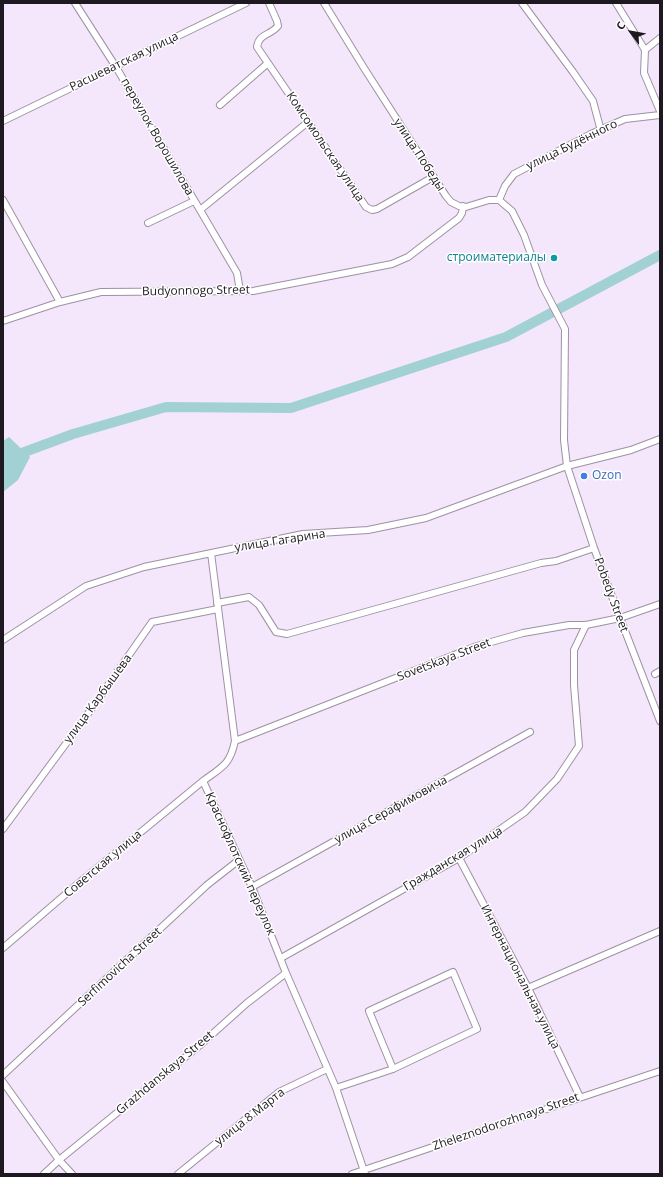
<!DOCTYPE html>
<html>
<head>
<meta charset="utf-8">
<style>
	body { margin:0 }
	#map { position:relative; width:663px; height:1177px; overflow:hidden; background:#f4e7fb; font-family:"Open Sans",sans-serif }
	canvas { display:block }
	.frame { position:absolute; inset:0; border:4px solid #1e1920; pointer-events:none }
	.north { position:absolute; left:611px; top:12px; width:40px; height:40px; -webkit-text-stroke:3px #fff; paint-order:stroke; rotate:302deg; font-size:11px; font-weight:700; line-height:16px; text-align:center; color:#1e1920 }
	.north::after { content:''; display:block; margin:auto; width:14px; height:18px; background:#1e1920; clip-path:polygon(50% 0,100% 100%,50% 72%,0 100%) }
</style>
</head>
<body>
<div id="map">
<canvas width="663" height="1177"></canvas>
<div class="frame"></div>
<div class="north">С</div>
</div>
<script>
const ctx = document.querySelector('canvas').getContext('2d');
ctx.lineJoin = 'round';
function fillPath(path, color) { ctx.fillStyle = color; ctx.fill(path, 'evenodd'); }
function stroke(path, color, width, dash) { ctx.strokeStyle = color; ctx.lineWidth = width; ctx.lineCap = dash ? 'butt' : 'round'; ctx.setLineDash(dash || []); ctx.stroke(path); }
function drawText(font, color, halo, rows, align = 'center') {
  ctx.font = font + ' "Open Sans",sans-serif'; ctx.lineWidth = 3; ctx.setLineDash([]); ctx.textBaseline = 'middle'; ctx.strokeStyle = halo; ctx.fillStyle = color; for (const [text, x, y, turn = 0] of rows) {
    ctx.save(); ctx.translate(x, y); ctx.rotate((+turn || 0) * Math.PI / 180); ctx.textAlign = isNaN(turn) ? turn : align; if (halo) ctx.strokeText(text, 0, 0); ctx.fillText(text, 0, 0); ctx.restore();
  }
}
fillPath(new Path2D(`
	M9 437 30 457 18 480 3 492V441Z`), '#a2d1d3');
stroke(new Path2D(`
	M3 460 73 434 166 407 291 408 506 337 660 255`), '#a2d1d3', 10);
const minor = new Path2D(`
	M75 3 116 67 237 273 240 291
	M269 3 277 21 278 26C270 36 259 33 257 47L366 207 372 210 377 209 433 177
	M324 3 364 68 446 196 451 202 459 206 466 207 489 200H499L512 211 524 235 542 285 565 329 564 440 567 466 594 548 620 618 660 721
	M522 3 573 72 593 101 601 131
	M616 3 645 50 644 73 660 111
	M645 50 660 38
	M220 105 268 63
	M3 121 246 3
	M3 200 60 302
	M499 200 505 186 514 174 591 134 625 119 660 115
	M200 210 308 122
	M148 223 194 201
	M3 321 60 302 101 292 253 291 392 264 408 257 459 218 462 213 463 206
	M217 603 249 597 259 605 276 632 287 634 541 563 556 561 594 548
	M3 640 86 586 144 567 303 534 368 530 426 518 567 466 631 450 660 439
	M655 674 660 671
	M235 741 477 646 523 633 569 625H586L620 618 660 604
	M203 781 252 887 286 973 336 1088 365 1174
	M3 829 90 711 152 622 218 609
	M459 858 528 988 580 1097
	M252 887 530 732
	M3 948 74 887 203 781C222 767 230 765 235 741L211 553
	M281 958 459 858 525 812 557 779 579 746 574 685V650L586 625
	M528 988 660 931
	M3 1075 207 885 239 860
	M3 1082 59 1160 72 1174
	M336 1088 393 1069 477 1029 453 972 369 1011 393 1069
	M44 1174 59 1160 199 1046 247 1003 286 973
	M178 1174 279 1092 327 1069
	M352 1174 660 1071`);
stroke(minor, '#9e91a4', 8);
stroke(minor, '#fff', 6);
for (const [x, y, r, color] of [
	[554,258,4,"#0f9aa8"],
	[584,476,4,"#3f7fe0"]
]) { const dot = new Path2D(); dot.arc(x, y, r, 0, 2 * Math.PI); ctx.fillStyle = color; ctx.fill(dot); stroke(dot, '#fff', 1.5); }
drawText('12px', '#1e1920', '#fff', [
	["Расшеватская улица",124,62,-26],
	["переулок Ворошилова",157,137,60],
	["улица Будённого",572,145,-26],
	["Комсомольская улица",325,147,56],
	["улица Победы",419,155,57],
	["Budyonnogo Street",196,291,-1],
	["улица Гагарина",280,541,-9],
	["Pobedy Street",611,595,70],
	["Sovetskaya Street",444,660,-21],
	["улица Карбышева",98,699,-54],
	["улица Серафимовича",391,810,-29],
	["Гражданская улица",453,859,-31],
	["Советская улица",103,864,-40],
	["Краснофлотский переулок",240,864,66],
	["Serfimovicha Street",120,967,-43],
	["Интернациональная улица",520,977,63],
	["Grazhdanskaya Street",165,1073,-40],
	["улица 8 Марта",250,1117,-38],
	["Zheleznodorozhnaya Street",506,1122,-19]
]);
drawText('12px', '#0d838f', '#fff', [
	["строиматериалы",546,258]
], 'right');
drawText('12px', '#366cbe', '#fff', [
	["Ozon",592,476]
], 'left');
</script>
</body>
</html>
